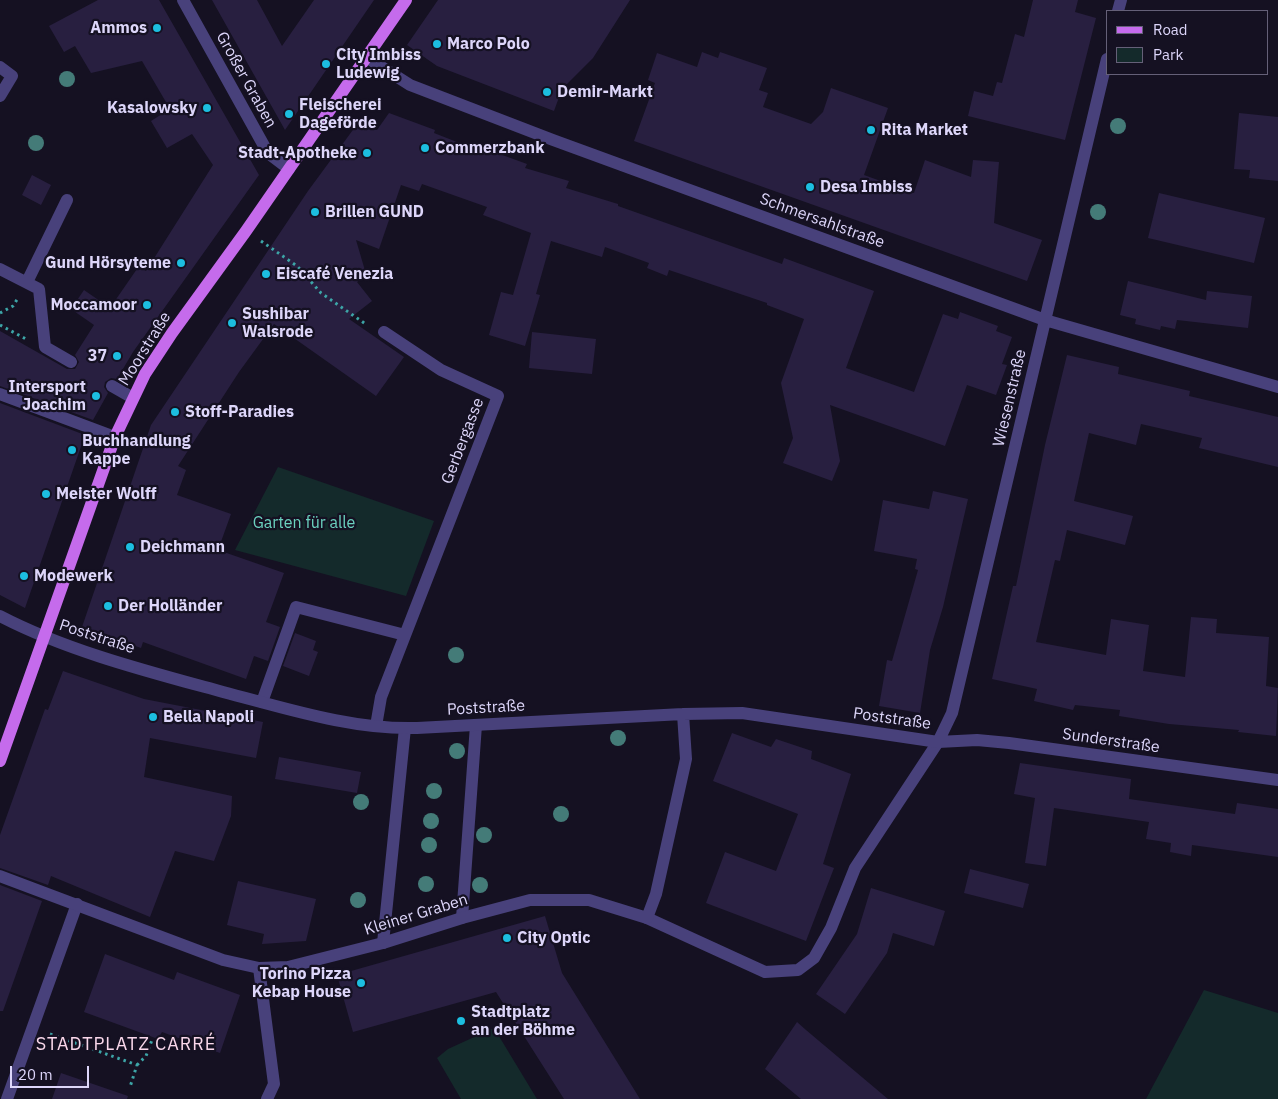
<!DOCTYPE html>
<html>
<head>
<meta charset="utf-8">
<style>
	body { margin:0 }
	#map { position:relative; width:1278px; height:1099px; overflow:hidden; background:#151122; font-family:"IBM Plex Sans",sans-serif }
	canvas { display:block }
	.legend { position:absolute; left:1106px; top:10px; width:162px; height:65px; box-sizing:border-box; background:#151122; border:1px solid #656078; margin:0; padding:6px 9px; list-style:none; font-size:15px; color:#ddd6fa }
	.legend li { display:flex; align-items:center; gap:10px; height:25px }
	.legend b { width:25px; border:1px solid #656078 }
	.scale { position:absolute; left:10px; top:1066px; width:79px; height:22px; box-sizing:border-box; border:2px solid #ddd6fa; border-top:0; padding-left:6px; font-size:15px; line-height:18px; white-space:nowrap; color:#ddd6fa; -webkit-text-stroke:4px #151122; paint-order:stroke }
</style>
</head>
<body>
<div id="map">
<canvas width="1278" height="1099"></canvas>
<ul class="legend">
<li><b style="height:6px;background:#c56bec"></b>Road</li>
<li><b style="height:14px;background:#142a2b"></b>Park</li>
</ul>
<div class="scale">20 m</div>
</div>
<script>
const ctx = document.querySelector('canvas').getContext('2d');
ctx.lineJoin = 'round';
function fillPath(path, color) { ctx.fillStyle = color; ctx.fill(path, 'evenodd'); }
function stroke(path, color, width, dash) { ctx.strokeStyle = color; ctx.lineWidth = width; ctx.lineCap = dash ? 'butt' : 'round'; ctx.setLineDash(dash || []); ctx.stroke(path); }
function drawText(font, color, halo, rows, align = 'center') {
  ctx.font = font + ' "IBM Plex Sans",sans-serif'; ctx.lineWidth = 4.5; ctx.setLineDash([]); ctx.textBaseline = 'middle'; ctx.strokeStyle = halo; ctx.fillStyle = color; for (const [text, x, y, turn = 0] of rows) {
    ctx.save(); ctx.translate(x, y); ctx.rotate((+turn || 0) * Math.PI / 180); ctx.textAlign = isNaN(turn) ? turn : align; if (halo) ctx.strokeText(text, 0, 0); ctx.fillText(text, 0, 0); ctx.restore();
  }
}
fillPath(new Path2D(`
	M278 467 434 521 406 596 235 550Z
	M1204 990 1278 1013V1099H1146Z
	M494 1028 537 1099H461L437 1058 448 1049Z`), '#142a2b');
fillPath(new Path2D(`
	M98 0H159L259 175 133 352 117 379 111 378 105 382 104 387 108 393 93 420 0 386V331L67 369H75L79 362 75 355 94 325 71 309 84 290 110 308 139 266 146 271 213 165 192 134 167 148 151 121 170 109 142 61 91 73 75 46 64 52 49 26Z
	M212 0H257L282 46 314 0H374L285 130Z
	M438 0H630L593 58 562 89 554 111 437 66 407 45Z
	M1033 0H1078L1075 12 1096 18 1065 140 968 116 974 91 993 96 997 82 1002 83 1015 34 1024 37Z
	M702 52 718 58 720 52 767 68 759 90 768 93 763 107 811 124 823 112 831 88 888 108 864 175 914 193 925 160 971 177 973 160 999 162 994 223 1042 240 1027 281 634 141 655 83 648 80 657 53 697 67Z
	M389 113 435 130 434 133 485 153 486 149 527 164 525 168 569 181 566 188 618 204V206L782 264 784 258 874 291 846 368 914 392 943 314 958 319 960 312 998 326 996 331 1012 337 1002 364 1007 365 996 395 967 385 945 446 830 405 840 461 832 481 783 463 793 438 781 383 804 319 767 305V303L669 270 667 276 647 268 649 263 605 247 602 257 551 241 536 294 540 295 525 346 489 335 501 292 513 295 531 233 483 215 487 207 422 184 419 191 401 185 379 249 356 240 366 274 357 282 372 301 349 319 404 357 376 396 274 324 239 372 178 466 186 470 177 495 231 514 218 550 284 573 266 622 280 627 268 661 254 656 246 679 143 642 141 648 82 627 151 425 308 191 358 123 377 130Z
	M1239 113 1278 117V181L1249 178 1250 170 1234 169Z
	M32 175 51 185 41 205 22 195Z
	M1159 193 1265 218 1254 263 1148 238Z
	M1128 281 1206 300 1207 291 1252 296 1248 328 1177 320 1175 329 1161 326 1160 330 1135 324 1136 319 1120 315Z
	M532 332 596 339 592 374 529 368Z
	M1067 355 1119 367 1118 374 1190 391 1189 396 1278 417V467L1199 448 1202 438 1141 424 1136 445 1089 433 1074 501 1133 516 1125 545 1067 530 1060 561 1055 560 1036 642 1106 655 1111 619 1149 625 1143 671 1185 677 1191 617 1217 619 1216 633 1269 637 1266 686 1278 688 1276 736 1238 732 1239 730 1169 724 1119 716 1120 710 1075 705 1073 710 1034 701 1037 689 992 679 1013 586H1016L1045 445Z
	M0 403 85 435 25 608 0 595Z
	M933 491 968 499 943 607 930 650 920 713 879 706 887 660 892 661 918 570 915 569 917 559 874 551 883 500 929 509Z
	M295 633 316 641 313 650 318 652 309 676 283 666Z
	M63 671 144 699 263 722 256 758 150 738 144 777 232 796 231 816 214 861 175 851 150 917 51 876 48 885 0 868V835L45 709 48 710Z
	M732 733 771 747 776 739 812 751 811 759 851 774 823 864 834 868 806 941 706 903 725 852 776 871 798 814 713 781Z
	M279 757 361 772 357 793 275 779Z
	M1020 763 1131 779 1129 799 1235 814 1237 803 1278 809V857L1192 845 1191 856 1170 852 1171 843 1146 839 1149 822 1054 808 1046 866 1025 863 1035 798 1014 794Z
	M970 869 1029 884 1023 908 964 893Z
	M238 881 316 899 306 941 262 944 264 934 227 925Z
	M0 885 42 901 3 1011H0Z
	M871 888 945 911 934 946 893 933 887 953 845 1014 816 994 857 934Z
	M545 916 562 973 640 1099H564L496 992 353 1032 337 975Z
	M105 954 174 980 177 972 240 995 220 1053 162 1032 158 1039 84 1012Z
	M797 1022 806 1030 888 1099H801L765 1069Z
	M61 1073 128 1096 127 1099H52Z`), '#281f40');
stroke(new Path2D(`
	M261 241 297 266 321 293 367 325
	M0 313 13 306 18 298
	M0 325 26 339
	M50 1034 137 1065 130 1087
	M137 1065 146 1056 152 1040`), '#3da5a7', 3, [2.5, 4]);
stroke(new Path2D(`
	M0 67 12 76 0 96
	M0 269 39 289 45 347 71 362
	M27 282 67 200
	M112 386 133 398
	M0 394 115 437
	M262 702 296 607 405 635
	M376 726 381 697 498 396 441 370 384 332
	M462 918 476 725
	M647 918 765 972 798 970 814 958 831 928 855 868 938 742
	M383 943 405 728
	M259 968 274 1084 267 1099
	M7 1099 77 904`), '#48417b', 12);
stroke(new Path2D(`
	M183 0 268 153 289 169
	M1118 11 1121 0
	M366 57 410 85 553 140 1045 320 1278 387
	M0 616C67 651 150 672 223 692 285 708 352 730 417 728L683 714 742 713 938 742 977 740 1009 743 1278 780
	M938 742 952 713 1107 59
	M0 876 223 960 259 968 288 967 383 943 462 918 530 900H589L647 918 656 894 686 759 683 714`), '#48417b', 12);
stroke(new Path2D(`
	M0 761 115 437 145 374 172 333 246 231 406 0`), '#c56bec', 12);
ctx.fillStyle = '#447b78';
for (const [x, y] of [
	[67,79],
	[1118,126],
	[36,143],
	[1098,212],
	[456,655],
	[618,738],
	[457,751],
	[434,791],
	[361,802],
	[561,814],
	[431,821],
	[484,835],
	[429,845],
	[426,884],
	[480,885],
	[358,900]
]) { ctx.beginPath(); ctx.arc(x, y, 8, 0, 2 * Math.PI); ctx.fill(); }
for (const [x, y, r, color] of [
	[157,28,5,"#1cbee0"],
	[437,44,5,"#1cbee0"],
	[326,64,5,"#1cbee0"],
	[547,92,5,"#1cbee0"],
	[207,108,5,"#1cbee0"],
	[289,114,5,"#1cbee0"],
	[871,130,5,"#1cbee0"],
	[425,148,5,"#1cbee0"],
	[367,153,5,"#1cbee0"],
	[810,187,5,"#1cbee0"],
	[315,212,5,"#1cbee0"],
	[181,263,5,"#1cbee0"],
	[266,274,5,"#1cbee0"],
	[147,305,5,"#1cbee0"],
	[232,323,5,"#1cbee0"],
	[117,356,5,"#1cbee0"],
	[96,396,5,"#1cbee0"],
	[175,412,5,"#1cbee0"],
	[72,450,5,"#1cbee0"],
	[46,494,5,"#1cbee0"],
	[130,547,5,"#1cbee0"],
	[24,576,5,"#1cbee0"],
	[108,606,5,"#1cbee0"],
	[153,717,5,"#1cbee0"],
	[507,938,5,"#1cbee0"],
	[361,983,5,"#1cbee0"],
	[461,1021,5,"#1cbee0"]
]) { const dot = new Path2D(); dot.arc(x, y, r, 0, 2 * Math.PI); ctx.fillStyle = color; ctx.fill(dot); stroke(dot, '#151122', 2); }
drawText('bold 16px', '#ddd6fa', '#151122', [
	["Ammos",147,28,"right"],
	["Marco Polo",447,44],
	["City Imbiss",336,55],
	["Ludewig",336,73],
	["Demir-Markt",557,92],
	["Fleischerei",299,105],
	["Dageförde",299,123],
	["Kasalowsky",197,108,"right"],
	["Rita Market",881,130],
	["Commerzbank",435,148],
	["Stadt-Apotheke",357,153,"right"],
	["Desa Imbiss",820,187],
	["Brillen GUND",325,212],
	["Gund Hörsyteme",171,263,"right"],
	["Eiscafé Venezia",276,274],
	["Moccamoor",137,305,"right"],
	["Sushibar",242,314],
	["Walsrode",242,332],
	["37",107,356,"right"],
	["Intersport",86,387,"right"],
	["Joachim",86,405,"right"],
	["Stoff-Paradies",185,412],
	["Buchhandlung",82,441],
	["Kappe",82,459],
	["Meister Wolff",56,494],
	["Deichmann",140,547],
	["Modewerk",34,576],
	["Der Holländer",118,606],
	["Bella Napoli",163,717],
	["City Optic",517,938],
	["Torino Pizza",351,974,"right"],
	["Kebap House",351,992,"right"],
	["Stadtplatz",471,1012],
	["an der Böhme",471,1030]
], 'left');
drawText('16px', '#ddd6fa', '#151122', [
	["Großer Graben",246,80,61],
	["Schmersahlstraße",822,221,20],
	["Moorstraße",145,349,-58],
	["Wiesenstraße",1010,398,-77],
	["Gerbergasse",463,441,-69],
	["Poststraße",97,637,18],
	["Poststraße",486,708,-3],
	["Poststraße",892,719,8],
	["Sunderstraße",1111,741,8],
	["Kleiner Graben",416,915,-17]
]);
drawText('16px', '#6bd1bf', '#151122', [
	["Garten für alle",304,523]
]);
ctx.letterSpacing = '1px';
drawText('18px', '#fad8eb', '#151122', [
	["STADTPLATZ CARRÉ",126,1045]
]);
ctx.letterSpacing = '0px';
</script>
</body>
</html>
